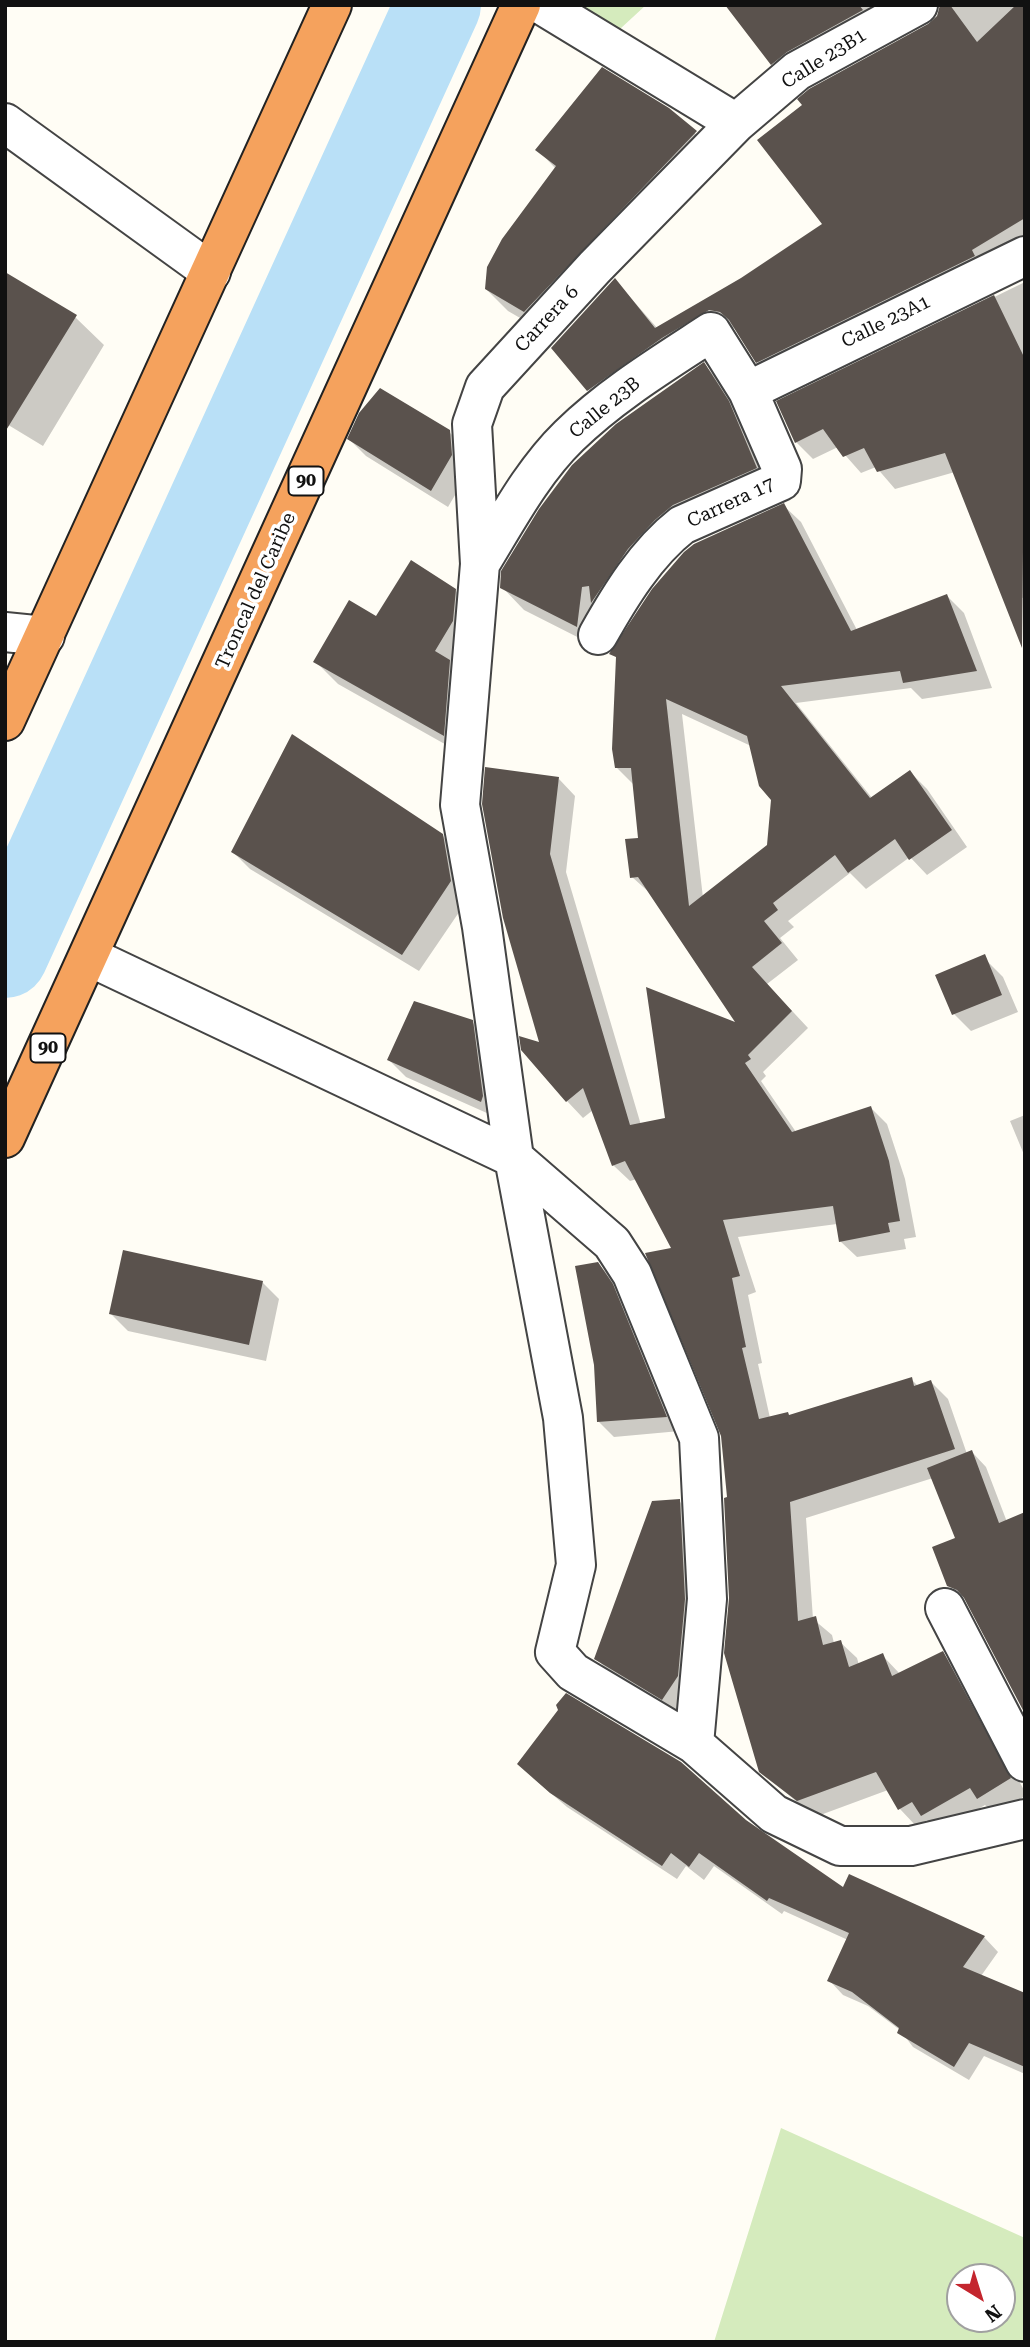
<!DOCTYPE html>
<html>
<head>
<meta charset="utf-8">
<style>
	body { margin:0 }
	#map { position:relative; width:1030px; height:2347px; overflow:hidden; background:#fffdf5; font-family:"Roboto Serif",serif }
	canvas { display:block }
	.frame { position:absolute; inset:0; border:7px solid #111; pointer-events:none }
	.north { position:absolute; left:946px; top:2263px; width:70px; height:70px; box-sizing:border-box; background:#fff; border:2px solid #a0a0a0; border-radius:50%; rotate:142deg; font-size:19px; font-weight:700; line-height:28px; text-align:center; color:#111 }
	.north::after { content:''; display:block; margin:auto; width:24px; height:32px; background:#c4262e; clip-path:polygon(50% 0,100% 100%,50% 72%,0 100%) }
</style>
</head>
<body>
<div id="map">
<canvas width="1030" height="2347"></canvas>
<div class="frame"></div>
<div class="north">N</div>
</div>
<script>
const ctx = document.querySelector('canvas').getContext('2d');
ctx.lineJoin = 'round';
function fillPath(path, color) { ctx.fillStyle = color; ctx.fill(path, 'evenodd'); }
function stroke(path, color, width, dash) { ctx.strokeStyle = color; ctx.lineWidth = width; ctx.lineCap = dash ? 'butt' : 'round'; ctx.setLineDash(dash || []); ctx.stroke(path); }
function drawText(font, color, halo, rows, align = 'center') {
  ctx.font = font + ' "Roboto Serif",serif'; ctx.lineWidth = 7; ctx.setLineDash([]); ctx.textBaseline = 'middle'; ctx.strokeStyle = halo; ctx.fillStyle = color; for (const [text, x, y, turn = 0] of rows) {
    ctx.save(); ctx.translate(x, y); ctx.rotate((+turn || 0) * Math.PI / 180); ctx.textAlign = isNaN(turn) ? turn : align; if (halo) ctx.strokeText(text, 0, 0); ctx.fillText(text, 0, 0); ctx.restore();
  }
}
fillPath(new Path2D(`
	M564 5H646L620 29 592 22Z
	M781 2128 1025 2238V2342H714ZM960 2277H1002V2319H960Z`), '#d5ebbd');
fillPath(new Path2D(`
	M727 5H920L789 81Z
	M941 5H1025V257L775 379 757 362 737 329 729 327 605 407 588 390 615 280 658 329 742 280 825 224 930 26 938 18Z
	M668 109 718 154 546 333 508 311 486 289 556 169 537 149Z
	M1025 282V597L1016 600 955 472 895 489 876 467 861 473 838 447 813 459 796 442 779 402Z
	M75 317 104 345 43 446 5 423Z
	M704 365 726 387 778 490 695 527 599 648 524 610 502 587Z
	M449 432 467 449 468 473 448 507 366 456 349 439Z
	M784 506 801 522 857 630 947 596 964 613 992 688 922 699 911 688 796 703 872 798 910 772 927 789 967 847 927 875 910 857 866 889 850 873 788 921 794 927 780 938 798 960 767 984 808 1028 763 1072 766 1076 761 1081 796 1132 871 1108 887 1124 905 1179 916 1237 904 1239 906 1249 857 1257 840 1241 837 1224 738 1237 756 1292 748 1295 762 1363 758 1364 770 1418 790 1417 911 1379 918 1386 931 1382 948 1399 967 1454 972 1452 986 1467 1007 1522 969 1602 949 1585 957 1539 933 1478 806 1518 813 1619 832 1635 834 1643 840 1642 857 1658 859 1665 883 1656 900 1674 942 1653 959 1670 1025 1792V1796L995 1814 985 1805 939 1832 927 1820 916 1826 900 1809 888 1790 815 1817 760 1771 731 1598 729 1499 723 1436 673 1250 637 1179 630 1181 613 1165 593 1110 583 1118 567 1101 541 1045 504 917 559 779 575 796 566 872 641 1125 667 1119 739 1026 651 894 632 877 640 839 633 784 616 767 618 659 612 653ZM682 714 751 746 772 800 769 846 703 898Z
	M455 590 477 613 466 756 338 684 316 662Z
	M442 835 459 853 468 899 419 971 250 869 233 852Z
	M986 960 1003 977 1018 1012 971 1031 954 1014 937 975Z
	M472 1022 489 1039 498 1118 406 1077 389 1060Z
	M1025 1115V1157L1010 1121Z
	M598 1264 613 1279 627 1301 680 1431 614 1437 599 1422Z
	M262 1282 279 1299 266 1361 128 1331 111 1314Z
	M679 1501 697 1518 680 1715 613 1676 596 1658Z
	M533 1778 745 1821 844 1890 984 1937 998 1952 981 1976 1025 1994V2074L984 2056 969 2080 913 2047 900 2030 868 2006 843 1995 829 1980 848 1940 784 1911 782 1914 714 1866 704 1880 686 1866 677 1879 567 1807Z`), '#0003');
stroke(new Path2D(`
	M5 955 438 5`), '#b9e0f7', 86);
fillPath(new Path2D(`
	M725 5H859L863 10 787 52 771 65Z
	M940 5H950L977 42 1016 5H1025V218L972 250 975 256 756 363 729 320 720 312 709 310 662 338 587 391 551 348 615 278 655 328 741 278 822 224 757 140 802 105 797 99 809 89 928 24 937 16Z
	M602 67 669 108 697 131 524 312 485 289 487 267 502 239 556 166 535 150Z
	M5 272 77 315 5 432Z
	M994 295 1025 359 1022 648 945 453 877 472 864 448 843 457 823 429 795 443 776 401Z
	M704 362 729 401 757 468 673 505 655 520 628 549 591 603 589 586 582 587 577 627 500 588 501 571 539 509 572 465 616 424Z
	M380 388 450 430 452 455 431 491 347 439 359 413Z
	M784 503 851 631 947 594 977 671 903 683 900 671 781 686 870 798 910 770 952 830 909 860 895 839 848 873 835 855 773 903 778 910 764 921 782 943 752 967 792 1011 748 1055 751 1059 745 1063 792 1132 871 1106 889 1161 900 1221 888 1223 890 1232 839 1242 833 1206 723 1220 740 1276 732 1278 746 1347 742 1348 759 1419 788 1412 789 1415 912 1377 914 1386 931 1380 955 1449 790 1502 798 1621 816 1616 823 1645 841 1640 849 1667 883 1653 892 1676 943 1651 1011 1778 977 1799 970 1788 921 1816 912 1802 898 1810 876 1772 797 1801 759 1772 724 1653 729 1598 724 1498 727 1497 721 1436 645 1253 671 1248 625 1161 612 1166 583 1088 566 1102 521 1050 519 1036 539 1042 503 918 482 804 485 767 559 777 550 854 630 1125 665 1118 646 987 735 1022 638 877 630 878 625 839 638 838 631 768H615L612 749 616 657 609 654 652 589 684 552 694 544ZM666 699 747 736 759 786 771 800 767 845 689 906Z
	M411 560 456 589 453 621 435 651 450 660 444 736 313 662 349 600 376 616Z
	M292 734 443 834 451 881 402 955 231 852Z
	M985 954 1002 995 952 1015 935 975Z
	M414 1001 473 1020 483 1096 481 1102 387 1060Z
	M123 1250 263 1281 249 1345 109 1314Z
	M598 1262 613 1284 667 1417 597 1422 594 1365 575 1266Z
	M972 1450 999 1523 1025 1512V1714L964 1598 957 1590 947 1586 932 1547 955 1538 927 1468Z
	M680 1499 685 1599 678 1676 662 1700 594 1659 652 1501Z
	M566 1693 681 1762 746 1820 843 1887 849 1874 985 1936 963 1967 1025 1993V2067L969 2043 954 2067 897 2033 899 2028 852 1992 827 1981 849 1933 769 1898 767 1901 699 1853 689 1867 671 1853 662 1866 550 1793 517 1764 558 1710 556 1705Z`), '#5a524d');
const minor = new Path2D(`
	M542 5 736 123
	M918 5 797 71 736 123 595 267 485 387 472 424 480 564 460 805 482 927 514 1158 563 1418 576 1565 555 1652 573 1672 694 1744 774 1814 840 1846H911L1025 1819
	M5 123 211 272
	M748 391 1025 256
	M480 564C507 520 532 472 569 436 611 395 662 364 711 332L748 391 782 469 781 481 682 525C646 553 620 596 598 635
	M5 632 45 636
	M90 957 514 1158 612 1243 632 1274 699 1438 707 1599 694 1744
	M945 1608 1025 1762`);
const highway = new Path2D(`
	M5 721 332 5
	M5 1138 521 5`);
stroke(minor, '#444', 42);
stroke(highway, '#222', 42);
stroke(minor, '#fff', 38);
stroke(highway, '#f5a25d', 38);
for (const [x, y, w] of [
	[306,481,35],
	[48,1048,35]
]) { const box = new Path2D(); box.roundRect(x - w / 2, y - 14.5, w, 29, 5); ctx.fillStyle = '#fff'; ctx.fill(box); stroke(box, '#111', 2); }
drawText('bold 18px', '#111', null, [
	["90",306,481],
	["90",48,1048]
]);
drawText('19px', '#111', '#fff', [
	["Calle 23B1",824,59,-32],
	["Carrera 6",547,319,-47],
	["Calle 23A1",886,322,-26],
	["Calle 23B",605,408,-39],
	["Carrera 17",731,503,-25],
	["Troncal del Caribe",256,591,-66]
]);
</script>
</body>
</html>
